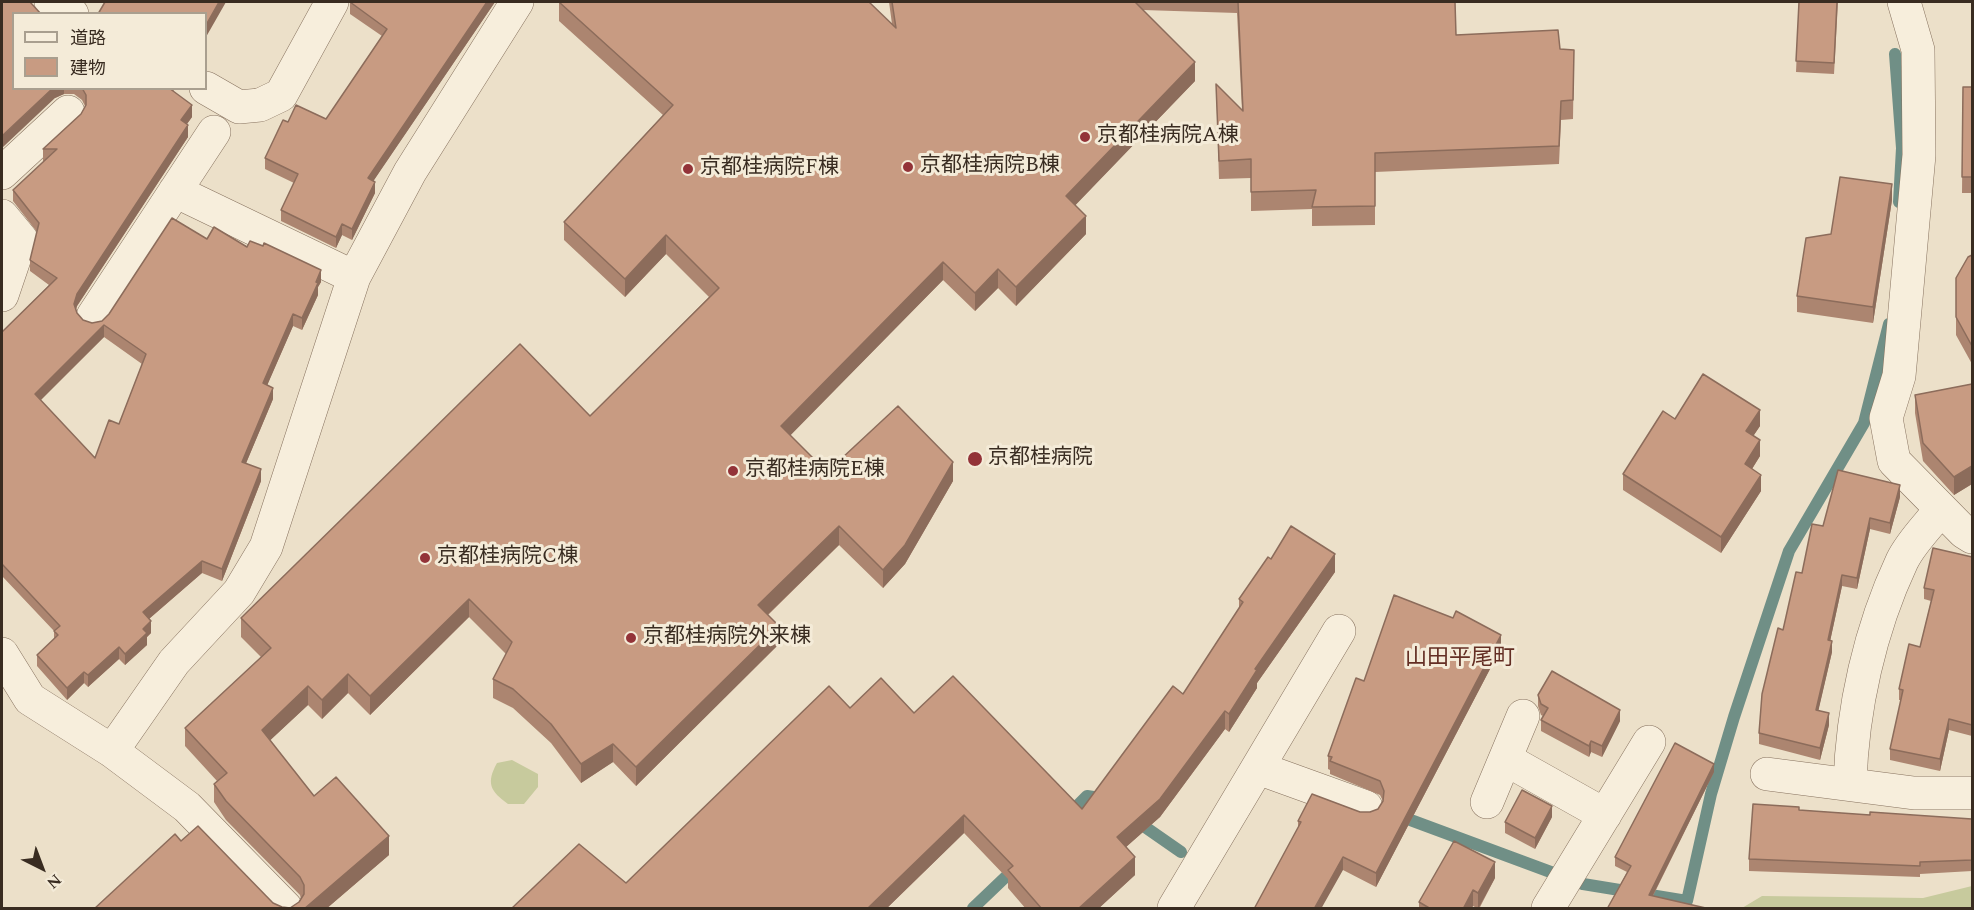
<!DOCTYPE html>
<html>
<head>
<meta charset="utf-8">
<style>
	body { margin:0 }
	#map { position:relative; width:1974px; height:910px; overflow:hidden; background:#ece0c9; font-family:Spectral,"Noto Sans JP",serif }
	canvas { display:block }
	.frame { position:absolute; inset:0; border:3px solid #392c21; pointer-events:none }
	.legend { position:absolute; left:12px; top:12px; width:195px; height:78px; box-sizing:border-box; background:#f4ebd8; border:2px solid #a99f8f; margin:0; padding:8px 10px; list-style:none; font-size:18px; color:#392c21 }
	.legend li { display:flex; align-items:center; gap:12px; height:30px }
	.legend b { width:30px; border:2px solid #a99f8f }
	.north { position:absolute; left:12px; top:838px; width:60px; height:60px; -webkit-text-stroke:4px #f4ebd8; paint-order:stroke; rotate:138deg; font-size:16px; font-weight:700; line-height:24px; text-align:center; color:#392c21 }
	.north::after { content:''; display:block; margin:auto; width:21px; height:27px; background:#392c21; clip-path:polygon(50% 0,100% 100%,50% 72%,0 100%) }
</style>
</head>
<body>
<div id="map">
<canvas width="1974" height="910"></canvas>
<div class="frame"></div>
<ul class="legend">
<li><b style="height:8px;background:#f7eedc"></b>道路</li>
<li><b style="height:16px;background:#c89b82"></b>建物</li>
</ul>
<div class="north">N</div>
</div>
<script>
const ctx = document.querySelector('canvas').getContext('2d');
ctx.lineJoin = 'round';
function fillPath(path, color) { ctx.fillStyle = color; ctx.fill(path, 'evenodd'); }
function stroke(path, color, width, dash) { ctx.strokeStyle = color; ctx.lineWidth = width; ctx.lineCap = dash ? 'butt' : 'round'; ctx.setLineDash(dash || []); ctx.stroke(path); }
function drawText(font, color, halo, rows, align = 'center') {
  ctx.font = font + ' Spectral,"Noto Sans JP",serif'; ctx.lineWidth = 6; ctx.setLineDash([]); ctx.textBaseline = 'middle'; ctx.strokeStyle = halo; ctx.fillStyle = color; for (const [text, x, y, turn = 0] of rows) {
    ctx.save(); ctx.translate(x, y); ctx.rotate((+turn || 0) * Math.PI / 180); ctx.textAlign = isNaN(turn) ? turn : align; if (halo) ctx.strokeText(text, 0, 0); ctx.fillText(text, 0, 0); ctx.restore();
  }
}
fillPath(new Path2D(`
	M512 760 538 774V787L524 804H508C490 791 486 783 497 763Z
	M1972 886V908H1742L1762 896 1923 898Z`), '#c7ca9d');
stroke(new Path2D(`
	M1895 54 1902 148 1899 202
	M1397 815 1583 884 1687 901 1711 794 1734 717 1789 551 1864 423 1889 324
	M1067 816 1087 796 1106 799
	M1135 820 1181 852
	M973 908 1016 867`), '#708f86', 12);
const minor = new Path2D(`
	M51 2 72 14
	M1904 2 1918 50 1919 155 1899 376 1886 418 1894 461 1964 532 1972 537
	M206 88 239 107 260 105 281 95 332 2
	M2 173 68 112
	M175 191 354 277
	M2 216 21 239 2 295
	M93 316 214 132
	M2 654 30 699 112 751 187 807 286 908
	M112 751 174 662 239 592 266 547 354 277 410 172 517 2
	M1507 760 1605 815
	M1258 768 1366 807
	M1767 774 1914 793H1972
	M1850 784C1852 709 1870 629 1902 561 1911 542 1929 525 1941 509
	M1487 802 1523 716
	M1174 908 1339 631
	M1548 908 1649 742`);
stroke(minor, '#87725f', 34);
stroke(minor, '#f7eedc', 33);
fillPath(new Path2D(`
	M350 2H495L373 181 375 193 352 240 342 235 336 248 281 221V210L294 183 265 169V158L288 122 326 119 382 36 350 14Z
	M559 2 892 24 889 2H1455L1456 35 1560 49 1574 50 1573 119 1561 120 1559 164 1375 172V225L1312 226V209L1251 211V178L1219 179 1216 84 1242 110 1237 13 1143 10 1195 81 1075 205 1086 234 1016 306 998 288 975 311 943 280 790 435 827 472 953 481 905 564 883 588 839 545 768 615 779 644 636 786 613 762 581 783 551 743 513 708 493 698V679L506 654 469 617 370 715 348 693 322 719 308 705 270 740 314 796 389 855 326 909H94L181 841 273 903 282 907 290 908 299 902 301 899 300 895 226 820 214 802V784L217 781 185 746V728L261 657 241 637V618L590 416 709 297 666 254 625 297 564 240V222L663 115 559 21Z
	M1799 2H1838L1834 74 1796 72Z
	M1963 87H1972V193H1962Z
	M14 88H175L173 92 192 117 187 124 188 137 77 306 76 310 77 313 83 320 92 323 102 321 207 239 247 247 321 282 318 287V295L302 330 293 326 267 385 273 399 246 463 261 481 222 581 202 573 149 619 151 633 147 637V645L125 665 119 659 88 687 84 683 67 700 37 666V655L54 639V631L2 576V332L49 285 30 271V260L37 232 13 201V190L45 161H43V149L81 114 85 106 82 100 74 94H64L55 98ZM104 337 142 364 119 424 95 458 40 400Z
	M1892 200 1873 323 1797 312V296L1831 234Z
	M1972 255V364L1956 335V278Z
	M1972 384V484L1954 495 1923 461 1915 413V395Z
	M1675 419 1760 426 1753 436 1760 456 1752 469 1761 491 1721 553 1623 490V474Z
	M1900 497 1890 534 1870 529 1857 589 1842 586 1830 641 1832 652 1818 711 1829 725 1820 760 1759 744V733L1783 630 1802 573 1823 526Z
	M1972 557V736L1949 730 1940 771 1890 760V749L1901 700H1899V689L1920 647 1931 601 1924 599V588Z
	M1271 559 1335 572 1257 683V688L1229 732 1225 729 1160 817 1126 847 1135 875 1098 909H1026L1008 888V879L964 833 886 909H511L626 883 850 708 914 713 1082 809 1183 694 1239 608V599Z
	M1501 648 1376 887 1343 870 1298 827V821L1360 812H1370L1378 809 1383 801 1380 795 1330 774V770L1328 769V756Z
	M1538 695 1620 721 1602 757 1591 752 1589 757 1541 731V720L1543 716 1541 715 1538 706Z
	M1714 772 1653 896 1607 909 1627 872 1615 866V857Z
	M1799 810 1870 815 1972 819V871L1920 874V877L1749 871V859Z
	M1552 817 1535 849 1505 833V822Z
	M1495 878 1479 909 1473 906 1471 909H1419V902Z`), '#ac8570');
fillPath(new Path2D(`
	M219 2H226L206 37V25Z
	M487 2H495L368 189V178Z
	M1195 62V81L1066 215V196Z
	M53 88H64V94L55 98 2 148V136Z
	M192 105V117L181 132V120Z
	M188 125V137L77 306 74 315V304L77 294Z
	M375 182V193L352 240V229Z
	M1892 184V200L1873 323V307Z
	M1086 216V234L1016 306V287Z
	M342 224V235L336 248V237Z
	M666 235V254L625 297V279Z
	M943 262V280L781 445V426Z
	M998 269V288L975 311V293Z
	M321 270V282L318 287V295L302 330V318Z
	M293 314V326L263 395V383Z
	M104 325V337L35 406V394Z
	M273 388V399L242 473V462Z
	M1760 410V426L1746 447V431Z
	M1760 440V456L1745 480V464Z
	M953 462V481L905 564 883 588V570Z
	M1972 466V484L1954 495V477Z
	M261 469V481L222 581V569Z
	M1761 475V491L1721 553V537Z
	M1900 485V497L1890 534V523Z
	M1870 518V529L1857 589V578Z
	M839 526V545L758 624V605Z
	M1335 554V572L1257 683V688L1229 732V714L1255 669Z
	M202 561V573L143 624V612Z
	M1842 575V586L1828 651V640Z
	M469 599V617L370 715V696Z
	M151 621V633L147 637V645L125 665V654L143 629Z
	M779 626V644L636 786V767Z
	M1501 635V648L1376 887V873Z
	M1832 641V652L1816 721V710Z
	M119 647V659L88 687V675Z
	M84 672V683L67 700V688Z
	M348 674V693L322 719V700Z
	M308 686V705L262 748V730Z
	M1620 710V721L1602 757V746Z
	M1225 711V729L1160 817 1117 855V837Z
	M1829 713V725L1820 760V748Z
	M1949 719V730L1940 771V759Z
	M1591 741V752L1589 757V746Z
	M613 744V762L581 783V764Z
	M1714 764V772L1649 903V895Z
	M1552 806V817L1535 849V838Z
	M964 815V833L886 909H867Z
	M389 836V855L326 909H304Z
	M1135 857V875L1098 909H1078Z
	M1343 857V870L1321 909H1314Z
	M1495 862V878L1478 909V893Z
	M1473 890V906L1471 909H1463Z`), '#8c6c5b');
const building = new Path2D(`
	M2 2H30L41 14H14V88H53L2 136Z
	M105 2H219L206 25V14H98Z
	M350 2H487L368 178 375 182 352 229 342 224 336 237 281 210 298 174 265 158 283 120 288 122 296 105 326 119 387 29Z
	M559 2H869L896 28 892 2H1135L1195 62 1066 196 1086 216 1016 287 998 269 975 293 943 262 781 426 827 472 898 406 953 462 905 545 883 570 839 526 758 605 779 626 636 767 613 744 581 764 551 724 513 689 493 679 512 642 469 599 370 696 348 674 322 700 308 686 262 730 314 796 336 777 389 836 304 909H94L175 834 181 841 198 826 273 903 282 907 290 908 299 902 304 894V885L300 877 226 801 214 784 227 773 185 728 271 648 241 618 520 344 590 416 719 288 666 235 625 279 564 222 673 105Z
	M1238 2H1455L1456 35 1558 30 1560 49 1574 50 1573 100 1561 101 1559 146 1375 153V206L1312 207 1316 190 1251 192V159L1219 161 1216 84 1243 111Z
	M1799 2H1837L1834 63 1796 61Z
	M1963 87H1972V177H1962Z
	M82 88H169L192 105 181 120 188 125 77 294 74 304 77 313 83 320 92 323 102 321 109 314 172 218 207 239 214 227 247 247 250 241 263 246 264 243 321 270 316 282 318 283 302 318 293 314 263 383 273 388 242 462 261 469 222 569 202 561 143 612 151 621 143 629 147 633 125 654 119 647 88 675 84 672 67 688 37 655 58 635 54 631 60 626 2 564V332L57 278 30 260 39 223 13 190 57 149H43L81 114 86 105V95ZM104 325 146 354 119 424 109 420 95 458 35 394Z
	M1840 177 1892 184 1873 307 1797 296 1806 238 1831 234Z
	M1972 255V346L1956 317V278L1968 257Z
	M1703 374 1760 410 1746 431 1760 440 1745 464 1761 475 1721 537 1623 474 1663 411 1675 419Z
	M1972 384V466L1954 477 1923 443 1915 395Z
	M1838 470 1900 485 1890 523 1870 518 1857 578 1842 575 1828 640 1832 641 1816 710 1829 713 1820 748 1759 733 1762 694 1778 628 1783 630 1796 572 1802 573 1812 524 1823 526Z
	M1291 526 1335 554 1255 669 1257 670 1229 714 1225 711 1160 799 1117 837 1135 857 1078 909H1042L1008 870 1013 866 964 815 867 909H511L579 844 626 883 829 686 850 708 881 678 914 713 953 676 1082 809 1173 686 1183 694 1243 602 1239 599 1268 557 1271 559Z
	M1933 548 1972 557V725L1949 719 1940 759 1890 749 1903 690 1899 689 1909 644 1920 647 1934 590 1924 588Z
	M1394 595 1453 618 1456 611 1501 635 1376 873 1343 857 1314 909H1254L1301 822 1298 821 1312 794 1360 812H1370L1378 809 1383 801 1384 791 1380 781 1330 761 1332 757 1328 756 1356 678 1364 681Z
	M1552 671 1620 710 1602 746 1591 741 1589 746 1541 720 1548 708 1541 704 1538 695Z
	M1675 743 1714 764 1649 895 1710 909H1607L1631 866 1615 857Z
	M1522 790 1552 806 1535 838 1505 822Z
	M1753 804 1799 807V810L1870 815V812L1972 819V860L1920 862V866L1749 859Z
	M1454 841 1495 862 1478 893 1473 890 1463 909H1431L1419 902Z`);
fillPath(building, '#c89b82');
stroke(building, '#8c6c5b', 1.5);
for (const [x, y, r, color] of [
	[1085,137,6,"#933338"],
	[908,167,6,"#933338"],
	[688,169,6,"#933338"],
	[975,459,8,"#933338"],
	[733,471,6,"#933338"],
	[425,558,6,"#933338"],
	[631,638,6,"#933338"]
]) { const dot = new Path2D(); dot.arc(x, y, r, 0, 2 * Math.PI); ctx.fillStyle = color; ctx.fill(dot); stroke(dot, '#f4ebd8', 2); }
drawText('21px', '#392c21', '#f4ebd8', [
	["京都桂病院A棟",1097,137],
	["京都桂病院B棟",920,167],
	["京都桂病院F棟",700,169],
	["京都桂病院",988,459],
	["京都桂病院E棟",745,471],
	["京都桂病院C棟",437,558],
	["京都桂病院外来棟",643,638]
], 'left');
drawText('22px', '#632e23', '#f4ebd8', [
	["山田平尾町",1460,660]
]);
</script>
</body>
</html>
